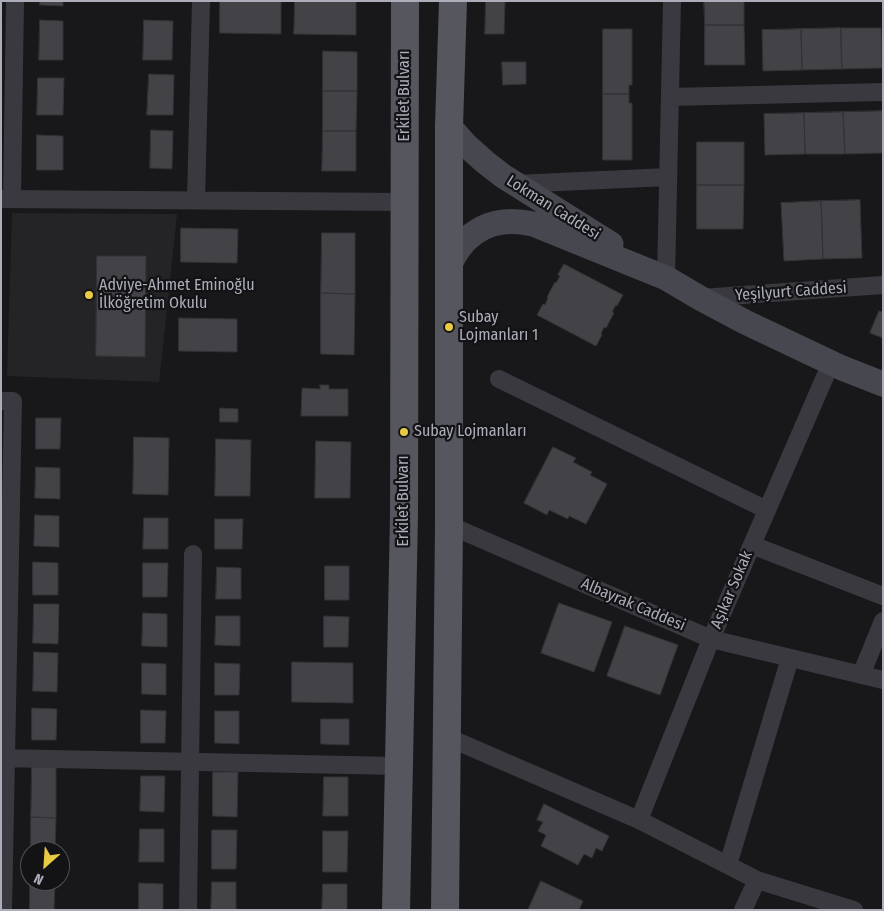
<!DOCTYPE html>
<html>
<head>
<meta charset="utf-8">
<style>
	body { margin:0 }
	#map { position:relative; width:884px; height:911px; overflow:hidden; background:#18181a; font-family:"Fira Sans Condensed",sans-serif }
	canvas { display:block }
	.frame { position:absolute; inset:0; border:2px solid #abadb9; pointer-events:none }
	.north { position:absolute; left:20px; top:841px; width:50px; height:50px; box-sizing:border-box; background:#131315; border:1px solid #505157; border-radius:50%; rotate:206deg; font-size:14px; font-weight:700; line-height:20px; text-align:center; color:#abadb9 }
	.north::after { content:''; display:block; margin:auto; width:18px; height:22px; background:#e8cb42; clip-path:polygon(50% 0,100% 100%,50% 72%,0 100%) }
</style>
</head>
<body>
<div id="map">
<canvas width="884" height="911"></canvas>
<div class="frame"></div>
<div class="north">N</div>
</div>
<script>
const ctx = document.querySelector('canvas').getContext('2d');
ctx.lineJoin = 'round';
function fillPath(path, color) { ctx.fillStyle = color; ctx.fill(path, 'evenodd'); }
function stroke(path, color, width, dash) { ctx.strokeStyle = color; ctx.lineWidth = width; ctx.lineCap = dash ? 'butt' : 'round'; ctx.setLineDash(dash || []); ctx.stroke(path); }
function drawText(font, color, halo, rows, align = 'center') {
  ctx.font = font + ' "Fira Sans Condensed",sans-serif'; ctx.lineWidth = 4.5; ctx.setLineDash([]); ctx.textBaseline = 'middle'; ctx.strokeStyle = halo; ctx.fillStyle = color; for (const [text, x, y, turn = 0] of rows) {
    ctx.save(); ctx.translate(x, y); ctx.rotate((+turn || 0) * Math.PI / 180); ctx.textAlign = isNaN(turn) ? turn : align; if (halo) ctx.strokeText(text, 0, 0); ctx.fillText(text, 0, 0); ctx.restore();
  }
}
fillPath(new Path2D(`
	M12 213 177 214 159 382 7 376Z`), '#242427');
const building = new Path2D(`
	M40 1H63V6L40 5Z
	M220 1H281V34L220 33Z
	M295 1H356V35L294 34Z
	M486 1H505L504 34H485Z
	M704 1H744V25H705Z
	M40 20 63 21V60H39Z
	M144 20 173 21 172 60H143Z
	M705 25H744L745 65H705Z
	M841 28 842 69 802 70 801 29Z
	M841 28H881L882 68 842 69Z
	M603 29H632V85H629V94H603Z
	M801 29 802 70 763 71 762 30Z
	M323 51 357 52V91H323Z
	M502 62H526V84L503 85Z
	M149 74 174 75 173 115H147Z
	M38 78H64L63 115H37Z
	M323 91H357L356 131H323Z
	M603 94H629V103H632V160H603Z
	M883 111V153L845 154 843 112Z
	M843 112 845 154H805L804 113Z
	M804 113 805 154 765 155 764 114Z
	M151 130 173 131 172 169 150 168Z
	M323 131H356V171H322Z
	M37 135 63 136V170H37Z
	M697 142H744V185H697Z
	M697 185H744L743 229H697Z
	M860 200 862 258 823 259 821 201Z
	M821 201 823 259 784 261 781 203Z
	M181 228 238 229 237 263 181 262Z
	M322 233H355V294L321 293Z
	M97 256H146L145 357 96 356Z
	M564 264 623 295 617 306 616 305 612 312 614 313 606 328 604 327 601 334 602 335 596 346 537 315 543 304 545 305 548 298 547 297 555 282 556 283 560 276 558 275Z
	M321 293 355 294 354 355 321 354Z
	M879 311 883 312V338L870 333Z
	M179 318 237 319V352L179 351Z
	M320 385H329V389H348V416H301L302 388 320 389Z
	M220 408 238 409V422H220Z
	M36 418H61L60 449H36Z
	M134 437 169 438 168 495 133 494Z
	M216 439 251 440 250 496H215Z
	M316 441 351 442 350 498H315Z
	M553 447 576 458 573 462 592 472 590 475 607 484 586 524 569 516 568 519 549 510 547 515 524 503Z
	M36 467 60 468V499L35 498Z
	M35 515 59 516V547L34 546Z
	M144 518H168V549H143Z
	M215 519H243L242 549H215Z
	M33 562 58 563V595H33Z
	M143 563H168L167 597H143Z
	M325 566H349V600H325Z
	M217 567 241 568V599H216Z
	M559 603 612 622 594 672 541 653Z
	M34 604H59L58 644 33 643Z
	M143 613 167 614V647L142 646Z
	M216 616H240V646L215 645Z
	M324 616 349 617 348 647H324Z
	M625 626 678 645 660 695 607 676Z
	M34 652 58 653 57 692 33 691Z
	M292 662 353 663V703L292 702Z
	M142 663 166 664V695L142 694Z
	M215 663 240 664 239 695H215Z
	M32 708 57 709 56 740H32Z
	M141 710 166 711 165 743H141Z
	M215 711H239V744L215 743Z
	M321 719H349V745L321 744Z
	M32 766H56V818L31 817Z
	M213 772H238L237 817 213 816Z
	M141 776H165L164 812 140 811Z
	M324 777H348V816H323Z
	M544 804 609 836 602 851 596 848 592 858 584 854 578 865 541 846 546 835 538 831 543 822 537 820Z
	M31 817 56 818 55 851H31Z
	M140 829H164V862H139Z
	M212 830H237L236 869H212Z
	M323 831H348L347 872H323Z
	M30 881H55L54 910H30Z
	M541 881 583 901 579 910H528Z
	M212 882H236V910H211Z
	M139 883 163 884V910H139Z
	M323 884H347V910H322Z`);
fillPath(building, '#424247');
stroke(building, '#333236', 1);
stroke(new Path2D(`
	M670 97 883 92
	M516 184 668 177
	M1 199 405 202
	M12 199 15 1
	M196 200 201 1
	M666 278 672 1
	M701 298 883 285
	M499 379 767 510
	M1 401H13L3 910
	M449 525 711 639 883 680
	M752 545 883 596
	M861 675 883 621
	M447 737 639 820 757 880 854 910
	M1 758 399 766
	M639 820 711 639 831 363
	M728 865 790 658
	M188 910 193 554
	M743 910 757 880`), '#39393f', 18);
stroke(new Path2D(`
	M449 126 466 145 485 162 503 176 611 244
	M449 266C465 230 494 215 533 224L666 278 700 298 745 322 842 368 883 384`), '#47484f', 25);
stroke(new Path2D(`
	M396 910 404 515 405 1
	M445 910 449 525V126L453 1`), '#55565e', 28);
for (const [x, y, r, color] of [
	[89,295,5,"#e8cb42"],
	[449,327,5,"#e8cb42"],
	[404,432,5,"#e8cb42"]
]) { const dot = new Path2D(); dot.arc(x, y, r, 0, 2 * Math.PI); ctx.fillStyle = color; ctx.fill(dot); stroke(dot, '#131315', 2); }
drawText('16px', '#abadb9', '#131315', [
	["Erkilet Bulvarı",405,96,-90],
	["Lokman Caddesi",553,208,32],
	["Yeşilyurt Caddesi",791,292,-4],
	["Erkilet Bulvarı",404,501,-90],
	["Aşikar Sokak",732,590,-67],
	["Albayrak Caddesi",633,605,23]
]);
drawText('16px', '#abadb9', '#131315', [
	["Adviye-Ahmet Eminoğlu",99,286],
	["İlköğretim Okulu",99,304],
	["Subay",459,318],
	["Lojmanları 1",459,336],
	["Subay Lojmanları",414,432]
], 'left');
</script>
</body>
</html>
